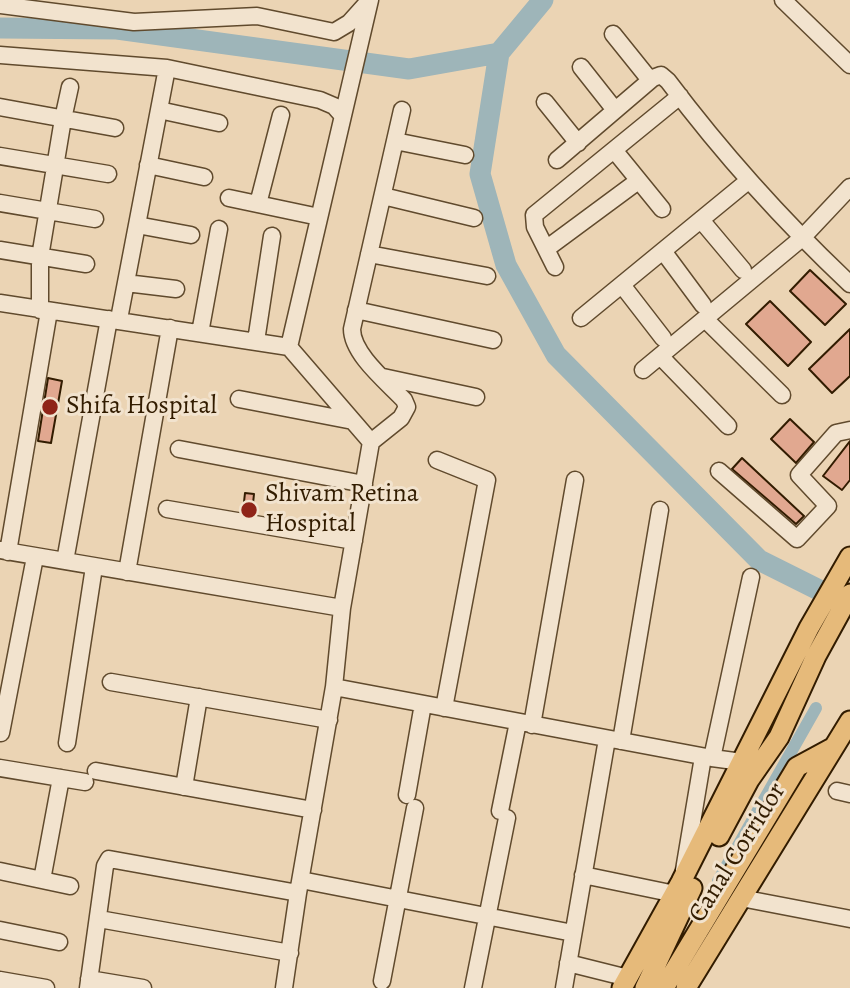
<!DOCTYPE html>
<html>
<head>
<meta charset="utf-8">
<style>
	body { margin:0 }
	canvas { display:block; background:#ebd4b4 }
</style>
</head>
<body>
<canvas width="850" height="988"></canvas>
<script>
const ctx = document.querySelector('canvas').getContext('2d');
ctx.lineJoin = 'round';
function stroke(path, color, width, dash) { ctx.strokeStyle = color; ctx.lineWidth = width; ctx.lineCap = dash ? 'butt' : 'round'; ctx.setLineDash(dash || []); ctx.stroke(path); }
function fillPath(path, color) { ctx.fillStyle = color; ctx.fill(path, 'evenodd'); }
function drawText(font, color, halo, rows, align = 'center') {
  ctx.font = font + ' Alegreya,serif'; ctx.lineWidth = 6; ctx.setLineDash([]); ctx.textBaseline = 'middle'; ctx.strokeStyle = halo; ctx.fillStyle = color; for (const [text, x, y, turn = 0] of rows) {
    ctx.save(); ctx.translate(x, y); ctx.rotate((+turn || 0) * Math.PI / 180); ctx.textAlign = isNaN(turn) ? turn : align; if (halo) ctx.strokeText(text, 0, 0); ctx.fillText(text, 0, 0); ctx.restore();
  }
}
stroke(new Path2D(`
	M718 881 816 708`), '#9eb5b9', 12);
stroke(new Path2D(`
	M0 28 117 29 409 69 499 53 543 0
	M499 53 480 174 506 265 556 355 759 560 845 603`), '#9eb5b9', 21);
const building = new Path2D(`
	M810 270 846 304 825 325 790 291Z
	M770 301 811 342 788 366 746 324Z
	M850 329V376L832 393 809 369Z
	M48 378 62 381 51 443 38 441Z
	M790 419 814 442 796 463 771 439Z
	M850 441V480L842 490 823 476Z
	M742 458 804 516 796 524 732 469Z
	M245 493 254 494 252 513 243 511Z`);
fillPath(building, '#e1a890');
stroke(building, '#321c00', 2);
const minor = new Path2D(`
	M783 0 850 65
	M0 5 134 22 257 16 334 32 349 23 368 2
	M613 34 650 80
	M0 55 167 68 320 100 334 106 342 115
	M581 67 615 110
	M545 102 578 143
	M0 107 115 128
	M159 110 219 123
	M395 141 465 155
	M614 150 662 209
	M0 156 108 174
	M557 160 653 78 661 75 668 81C723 154 783 221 850 284
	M148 165 204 177
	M383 196 474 218
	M229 198 319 217
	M0 203 95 219
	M258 204 281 115
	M701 220 743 270
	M137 225 191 235
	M546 249 638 181
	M0 250 86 264
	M663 251 703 305
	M369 254 487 276
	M555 267 535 227 534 215 680 96
	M126 283 176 289
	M622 285 663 338
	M0 303 289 347
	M40 310V257L63 119 70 87
	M356 310 493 340
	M581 318 748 181
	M119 319 167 68
	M705 319 782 395
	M200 333 219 229
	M256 341 272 236
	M660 356 728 426
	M643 370 802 238 850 187
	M383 377 476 397
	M239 399 353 421
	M371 442 401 418 407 407 404 400C387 382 352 354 352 329L402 110
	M179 449 364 484
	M437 460 487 480 444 708
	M719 471 797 539 828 506 799 475 836 433 850 430
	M167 509 354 541
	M0 550 342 608
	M8 552 49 311
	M65 561 109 319
	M127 572 170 328
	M111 682 329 720
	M334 687 712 758 742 762
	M532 725 575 480
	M1 733 35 557
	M621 741 660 510
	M67 743 94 567
	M712 758 751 577
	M0 768 85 782
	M96 771 313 810
	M184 787 199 697
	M837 791 850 794
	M407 795 423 704
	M500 811 518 722
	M684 870 703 757
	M0 871 70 886
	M583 875 675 894
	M42 880 61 778
	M301 880 573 933
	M741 898 850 919
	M99 919 290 953
	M0 930 59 942
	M568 963 628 978
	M89 979 143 988
	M0 980 46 988
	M382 981 415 808
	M88 988 105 866 109 859 298 893
	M284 988 298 893 334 687 342 608 371 442 289 347 370 0
	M473 988 507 818
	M564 988 607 739`);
const major = new Path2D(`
	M719 836 749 780 779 737 816 656 850 594
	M622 988 681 882 809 628 850 557
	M645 988 692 888
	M664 988 797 767 834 747
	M686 988 850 721`);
stroke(minor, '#604a2d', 19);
stroke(major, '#321c00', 23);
stroke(minor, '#f2e3ce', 16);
stroke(major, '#e6ba7a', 19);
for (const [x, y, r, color] of [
	[50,407,9,"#8f2418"],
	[249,510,9,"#8f2418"]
]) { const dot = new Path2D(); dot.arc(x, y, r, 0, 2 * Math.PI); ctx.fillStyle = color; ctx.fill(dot); stroke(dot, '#f2e3ce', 2.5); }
drawText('26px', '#321c00', '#f2e3ce', [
	["Shifa Hospital",66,407],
	["Shivam Retina",265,495],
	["Hospital",265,525]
], 'left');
drawText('26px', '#321c00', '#f2e3ce', [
	["Canal Corridor",738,853,-58]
]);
</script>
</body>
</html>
